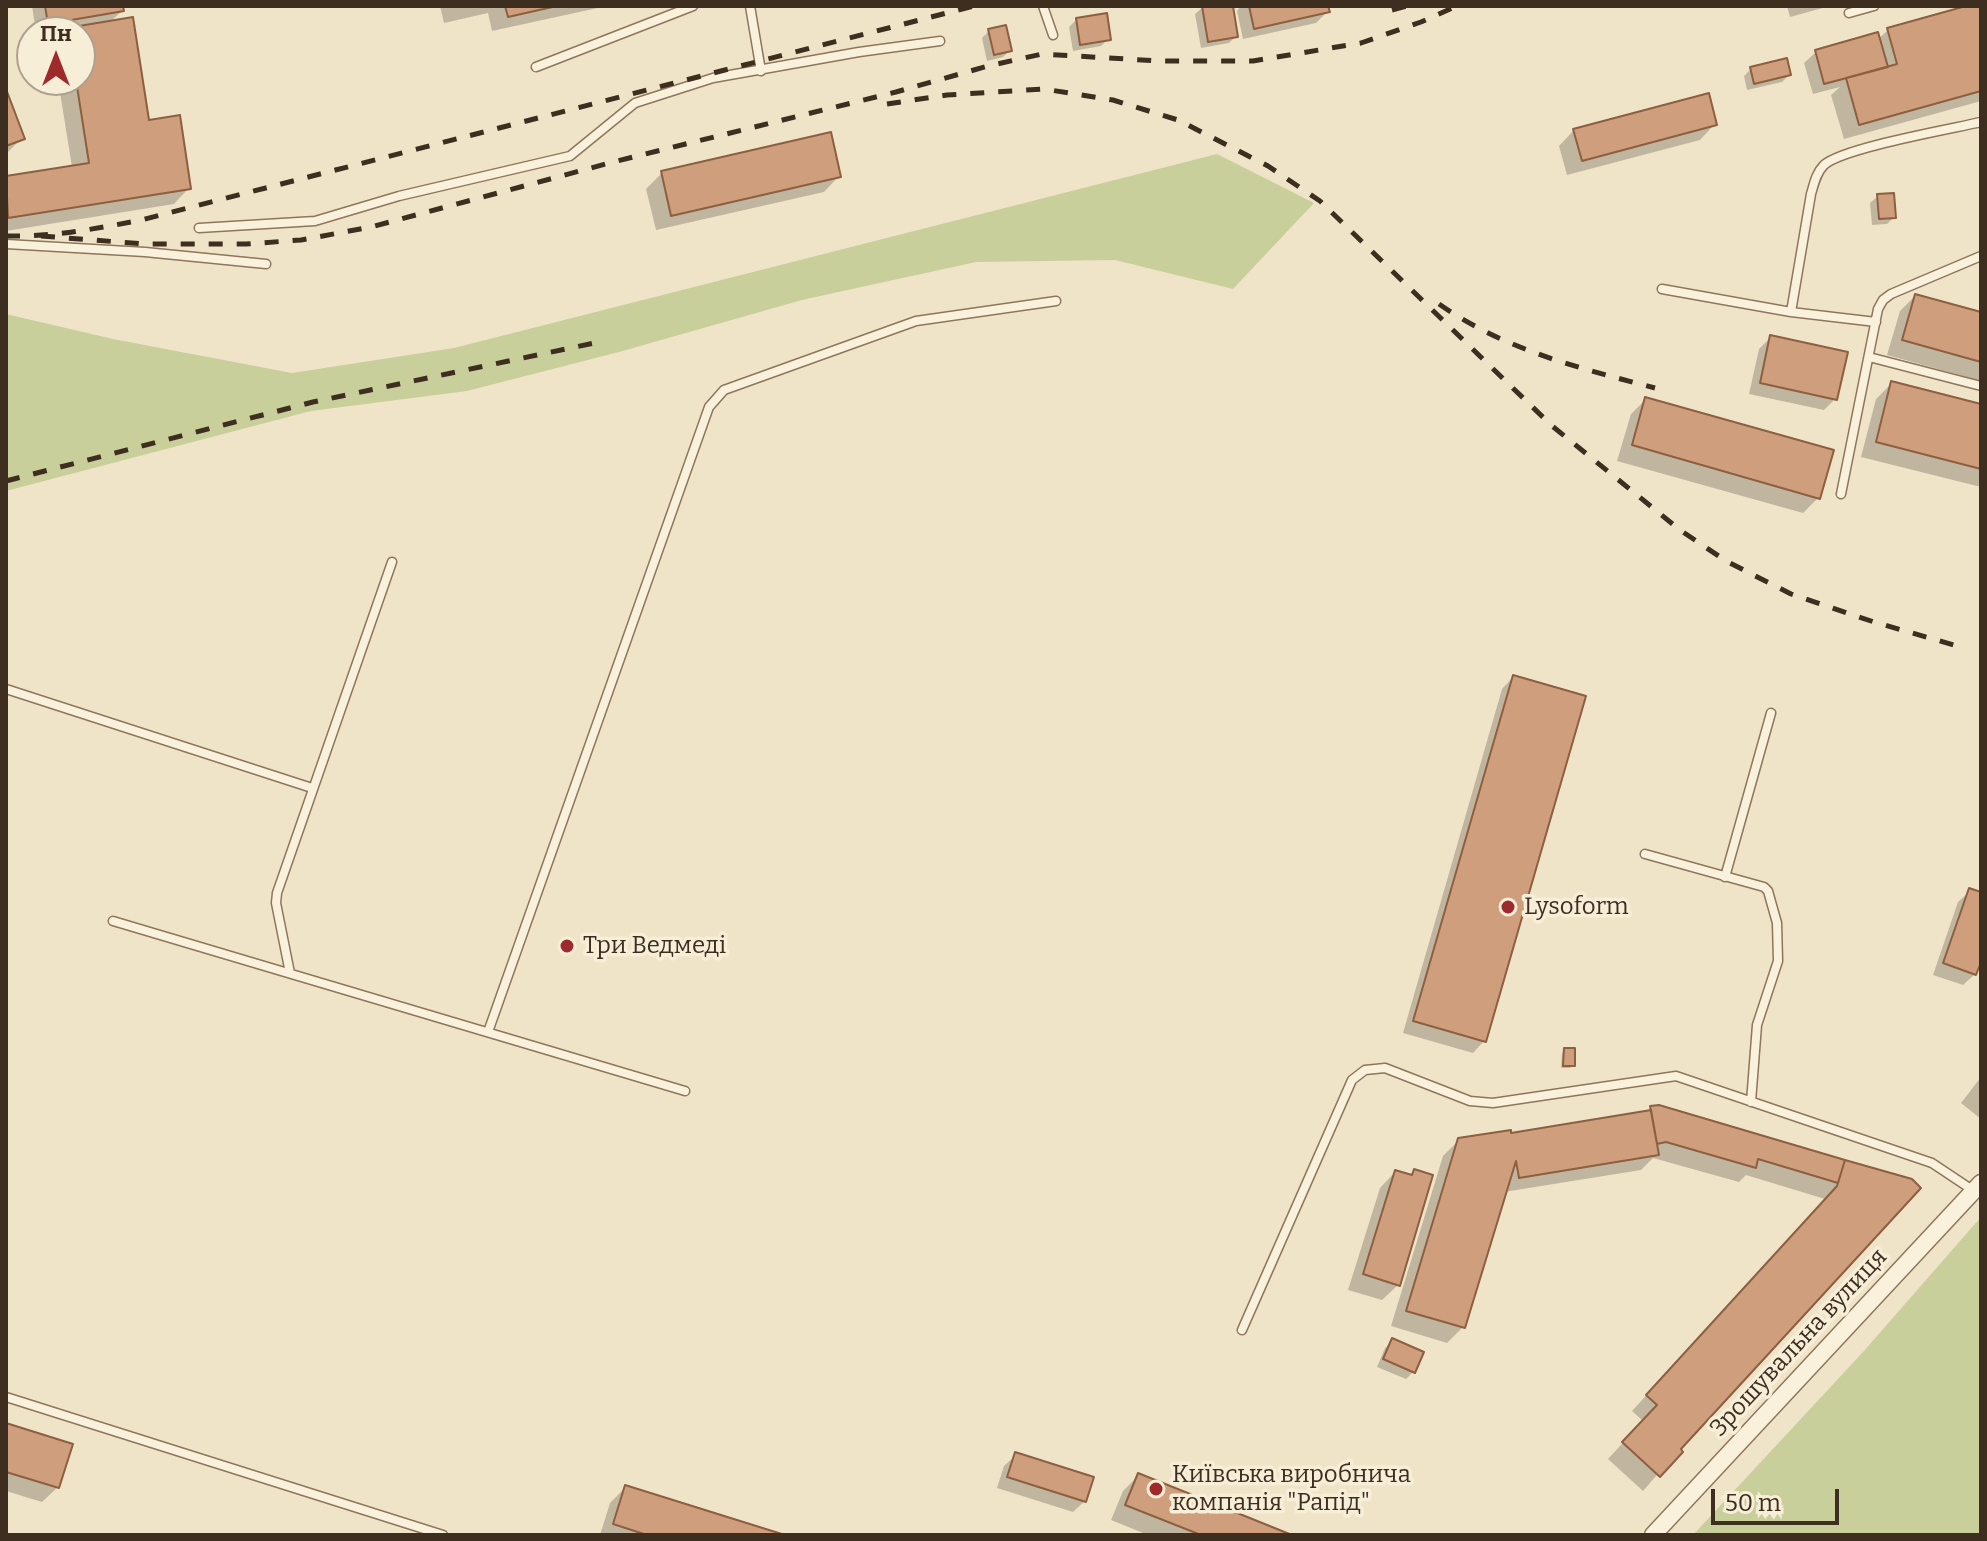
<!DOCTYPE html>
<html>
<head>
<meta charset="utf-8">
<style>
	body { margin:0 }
	#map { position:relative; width:1987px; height:1541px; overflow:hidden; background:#f0e4c8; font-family:Bitter,serif }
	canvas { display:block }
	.frame { position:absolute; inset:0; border:8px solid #3d2e20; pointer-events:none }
	.north { position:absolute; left:16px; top:16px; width:80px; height:80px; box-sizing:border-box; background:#f7eed8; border:2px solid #ada18e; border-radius:50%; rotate:0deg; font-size:22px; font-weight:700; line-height:32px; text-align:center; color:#3d2e20 }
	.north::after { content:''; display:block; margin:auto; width:28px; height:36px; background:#9e2a2b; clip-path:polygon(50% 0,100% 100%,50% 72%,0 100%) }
	.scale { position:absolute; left:1711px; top:1489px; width:128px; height:36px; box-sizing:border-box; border:4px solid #3d2e20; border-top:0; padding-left:10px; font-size:24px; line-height:28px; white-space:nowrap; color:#3d2e20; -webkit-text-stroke:6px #f7eed8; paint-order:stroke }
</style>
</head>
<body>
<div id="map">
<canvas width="1987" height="1541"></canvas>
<div class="frame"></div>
<div class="north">Пн</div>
<div class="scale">50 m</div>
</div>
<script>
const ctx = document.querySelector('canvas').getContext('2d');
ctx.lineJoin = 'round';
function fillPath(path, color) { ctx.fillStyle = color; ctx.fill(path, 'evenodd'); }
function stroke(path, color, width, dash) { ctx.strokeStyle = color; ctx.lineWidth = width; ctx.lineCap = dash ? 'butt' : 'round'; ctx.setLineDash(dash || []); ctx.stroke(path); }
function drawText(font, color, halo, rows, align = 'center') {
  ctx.font = font + ' Bitter,serif'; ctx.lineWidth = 7; ctx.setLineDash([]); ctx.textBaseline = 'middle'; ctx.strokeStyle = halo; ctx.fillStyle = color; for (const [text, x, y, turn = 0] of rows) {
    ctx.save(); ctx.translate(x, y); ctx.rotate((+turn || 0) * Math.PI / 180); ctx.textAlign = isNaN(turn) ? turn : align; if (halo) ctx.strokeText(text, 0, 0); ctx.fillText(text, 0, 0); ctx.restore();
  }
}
fillPath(new Path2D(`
	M1217 154 1314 203 1233 289 1115 260 976 262 802 300 619 352 467 391 311 411 6 491V314L113 339 292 373 454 348Z
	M1981 1217V1535H1693L1863 1352Z`), '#c9cf9b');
fillPath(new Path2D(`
	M32 6H121L122 11 109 23 148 122 189 188 174 204 6 231V178L72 167 58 80H80V32H66L69 29 36 32Z
	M440 6H607L492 31 488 13 444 23Z
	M1231 6 1236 36 1229 43 1201 48 1195 14 1203 7Z
	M1241 6H1326L1328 11 1316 23 1243 39 1237 11Z
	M1787 6H1830L1790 17Z
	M1974 6H1981V101L1844 139 1831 95 1840 87 1813 94 1804 63 1816 52 1878 39 1888 30Z
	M1076 20 1108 39 1101 46 1073 51 1069 27Z
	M989 31 1010 50 1003 57 987 61 982 38Z
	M1751 69 1789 75 1782 82 1747 90 1744 76Z
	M6 95 22 138 6 154Z
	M1715 124 1700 140 1567 175 1559 146 1574 130Z
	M662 173 839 176 824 192 656 230 646 189Z
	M1878 196 1894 217 1887 224 1872 225 1870 203Z
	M1915 296 1981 314V381L1887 355 1900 311Z
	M1771 337 1835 399 1824 410 1749 394 1759 349Z
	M1891 384 1981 406V487L1861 457 1876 399Z
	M1646 399 1818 498 1803 513 1617 461 1631 414Z
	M1513 677 1484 1041 1473 1053 1403 1033 1502 689Z
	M1970 891 1981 895V956L1975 974 1963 985 1933 975 1958 902Z
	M1565 1050 1573 1065 1570 1068H1561L1562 1053Z
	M1981 1077V1119L1961 1103Z
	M1651 1108 1911 1181 1643 1491 1608 1459 1643 1421 1632 1411 1825 1199 1746 1175 1739 1182 1653 1158 1641 1170 1504 1192 1463 1327 1447 1343 1391 1326 1443 1156 1459 1140 1510 1136 1646 1113Z
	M1414 1171 1398 1285 1382 1300 1348 1290 1380 1188 1395 1172 1409 1176Z
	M1393 1341 1413 1372 1406 1379 1377 1367 1385 1348Z
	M6 1426 58 1487 42 1502 6 1491Z
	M1016 1455 1085 1501 1073 1512 997 1488 1004 1466Z
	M1138 1476 1287 1535H1148L1111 1520 1123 1491Z
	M626 1487 779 1535H600L610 1503Z`), '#0003');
const building = new Path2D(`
	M45 6H123L124 11 48 24Z
	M505 6H557L508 17Z
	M1202 6H1233L1238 37 1208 42Z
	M1249 6H1328L1330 12 1254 29Z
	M1966 6H1981V91L1859 125 1846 78 1897 64 1887 28Z
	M1107 13 1111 40 1080 45 1076 18Z
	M133 17 149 120 180 115 191 189 8 218 6 176 89 163 76 80H80V32H68L67 28Z
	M1006 25 1012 51 994 55 988 29Z
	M1878 32 1888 67 1824 84 1815 50Z
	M1787 58 1791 75 1754 84 1750 67Z
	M6 89 25 139 6 146Z
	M1709 93 1717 125 1582 161 1573 129Z
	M831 132 841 177 671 216 661 171Z
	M1894 193 1896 218 1879 219 1877 194Z
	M1915 294 1981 312V362L1902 340Z
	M1770 335 1848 352 1837 400 1760 383Z
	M1891 381 1981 404V469L1876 442Z
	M1645 397 1834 450 1820 499 1632 445Z
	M1513 675 1586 696 1486 1042 1413 1021Z
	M1969 888 1981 892V962L1976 975 1943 963Z
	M1564 1048H1575V1066H1563Z
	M1659 1105 1845 1160 1838 1183 1758 1159 1756 1168 1666 1142 1657 1144 1650 1106Z
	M1651 1110 1659 1155 1519 1178 1516 1161 1465 1328 1406 1311 1458 1138 1511 1130V1133Z
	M1845 1160 1912 1179 1921 1188 1681 1449 1683 1452 1660 1477 1622 1442 1657 1405 1646 1395 1837 1186Z
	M1414 1169 1433 1175 1400 1286 1363 1274 1395 1170 1412 1175Z
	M1392 1338 1424 1352 1415 1373 1383 1359Z
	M6 1423 73 1444 59 1488 6 1472Z
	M1015 1452 1094 1477 1086 1502 1007 1477Z
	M1138 1473 1292 1535H1201L1125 1505Z
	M625 1485 785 1535H647L613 1524Z`);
fillPath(building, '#cf9f7d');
stroke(building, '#8d5f41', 2);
const service = new Path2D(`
	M750 6 761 71
	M1043 6 1053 35
	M1849 13 1874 6
	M536 67 693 6
	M199 228 315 221 399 196 570 156 635 103 713 78 859 52 940 41
	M6 244 145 252 266 264
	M1662 289 1791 312 1876 322
	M1791 312 1811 194C1814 184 1816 173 1824 165 1842 148 1951 129 1981 122
	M1869 357 1981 386
	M1841 494 1878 309 1883 300 1891 294 1981 256
	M6 689 312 788
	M1645 854 1764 887 1768 891 1777 923 1778 961 1757 1025 1751 1102
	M1725 877 1771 713
	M113 921 685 1091
	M290 973 276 903 277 893 392 562
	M488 1032 709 407 724 390 916 321 1056 301
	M1242 1330 1352 1080 1365 1070 1385 1068 1470 1101 1493 1103 1676 1076 1932 1163 1974 1191
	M6 1397 443 1535`);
const minor = new Path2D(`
	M1653 1535 1981 1183`);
stroke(service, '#8d765c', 11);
stroke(minor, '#8d765c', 19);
stroke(service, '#faf1dc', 8);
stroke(minor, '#faf1dc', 16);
stroke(new Path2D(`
	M1392 10 1407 6
	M887 104 947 95 1044 89 1113 100 1178 120 1268 166 1320 201 1551 425 1680 530 1726 561 1791 594 1874 622 1954 645
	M6 236C52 237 95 229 141 220L974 6
	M41 236 145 244H246L301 240 371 227 617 161 896 92 988 66 1042 54 1159 61H1253L1361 43 1421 22 1457 6
	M1439 304C1505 350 1579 368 1655 388
	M6 481 313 402 604 341`), '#3d2e20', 5, [14, 14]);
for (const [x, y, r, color] of [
	[1508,907,8,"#9e2a2b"],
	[567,946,8,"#9e2a2b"],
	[1156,1489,8,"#9e2a2b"]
]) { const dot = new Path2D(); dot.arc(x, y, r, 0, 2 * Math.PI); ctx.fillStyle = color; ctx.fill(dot); stroke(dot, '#f7eed8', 3); }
drawText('24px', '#3d2e20', '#f7eed8', [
	["Lysoform",1524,907],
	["Три Ведмеді",583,946],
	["Київська виробнича",1172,1475],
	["компанія \"Рапід\"",1172,1503]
], 'left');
drawText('24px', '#3d2e20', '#f7eed8', [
	["Зрошувальна вулиця",1799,1343,-47]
]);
</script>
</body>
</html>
